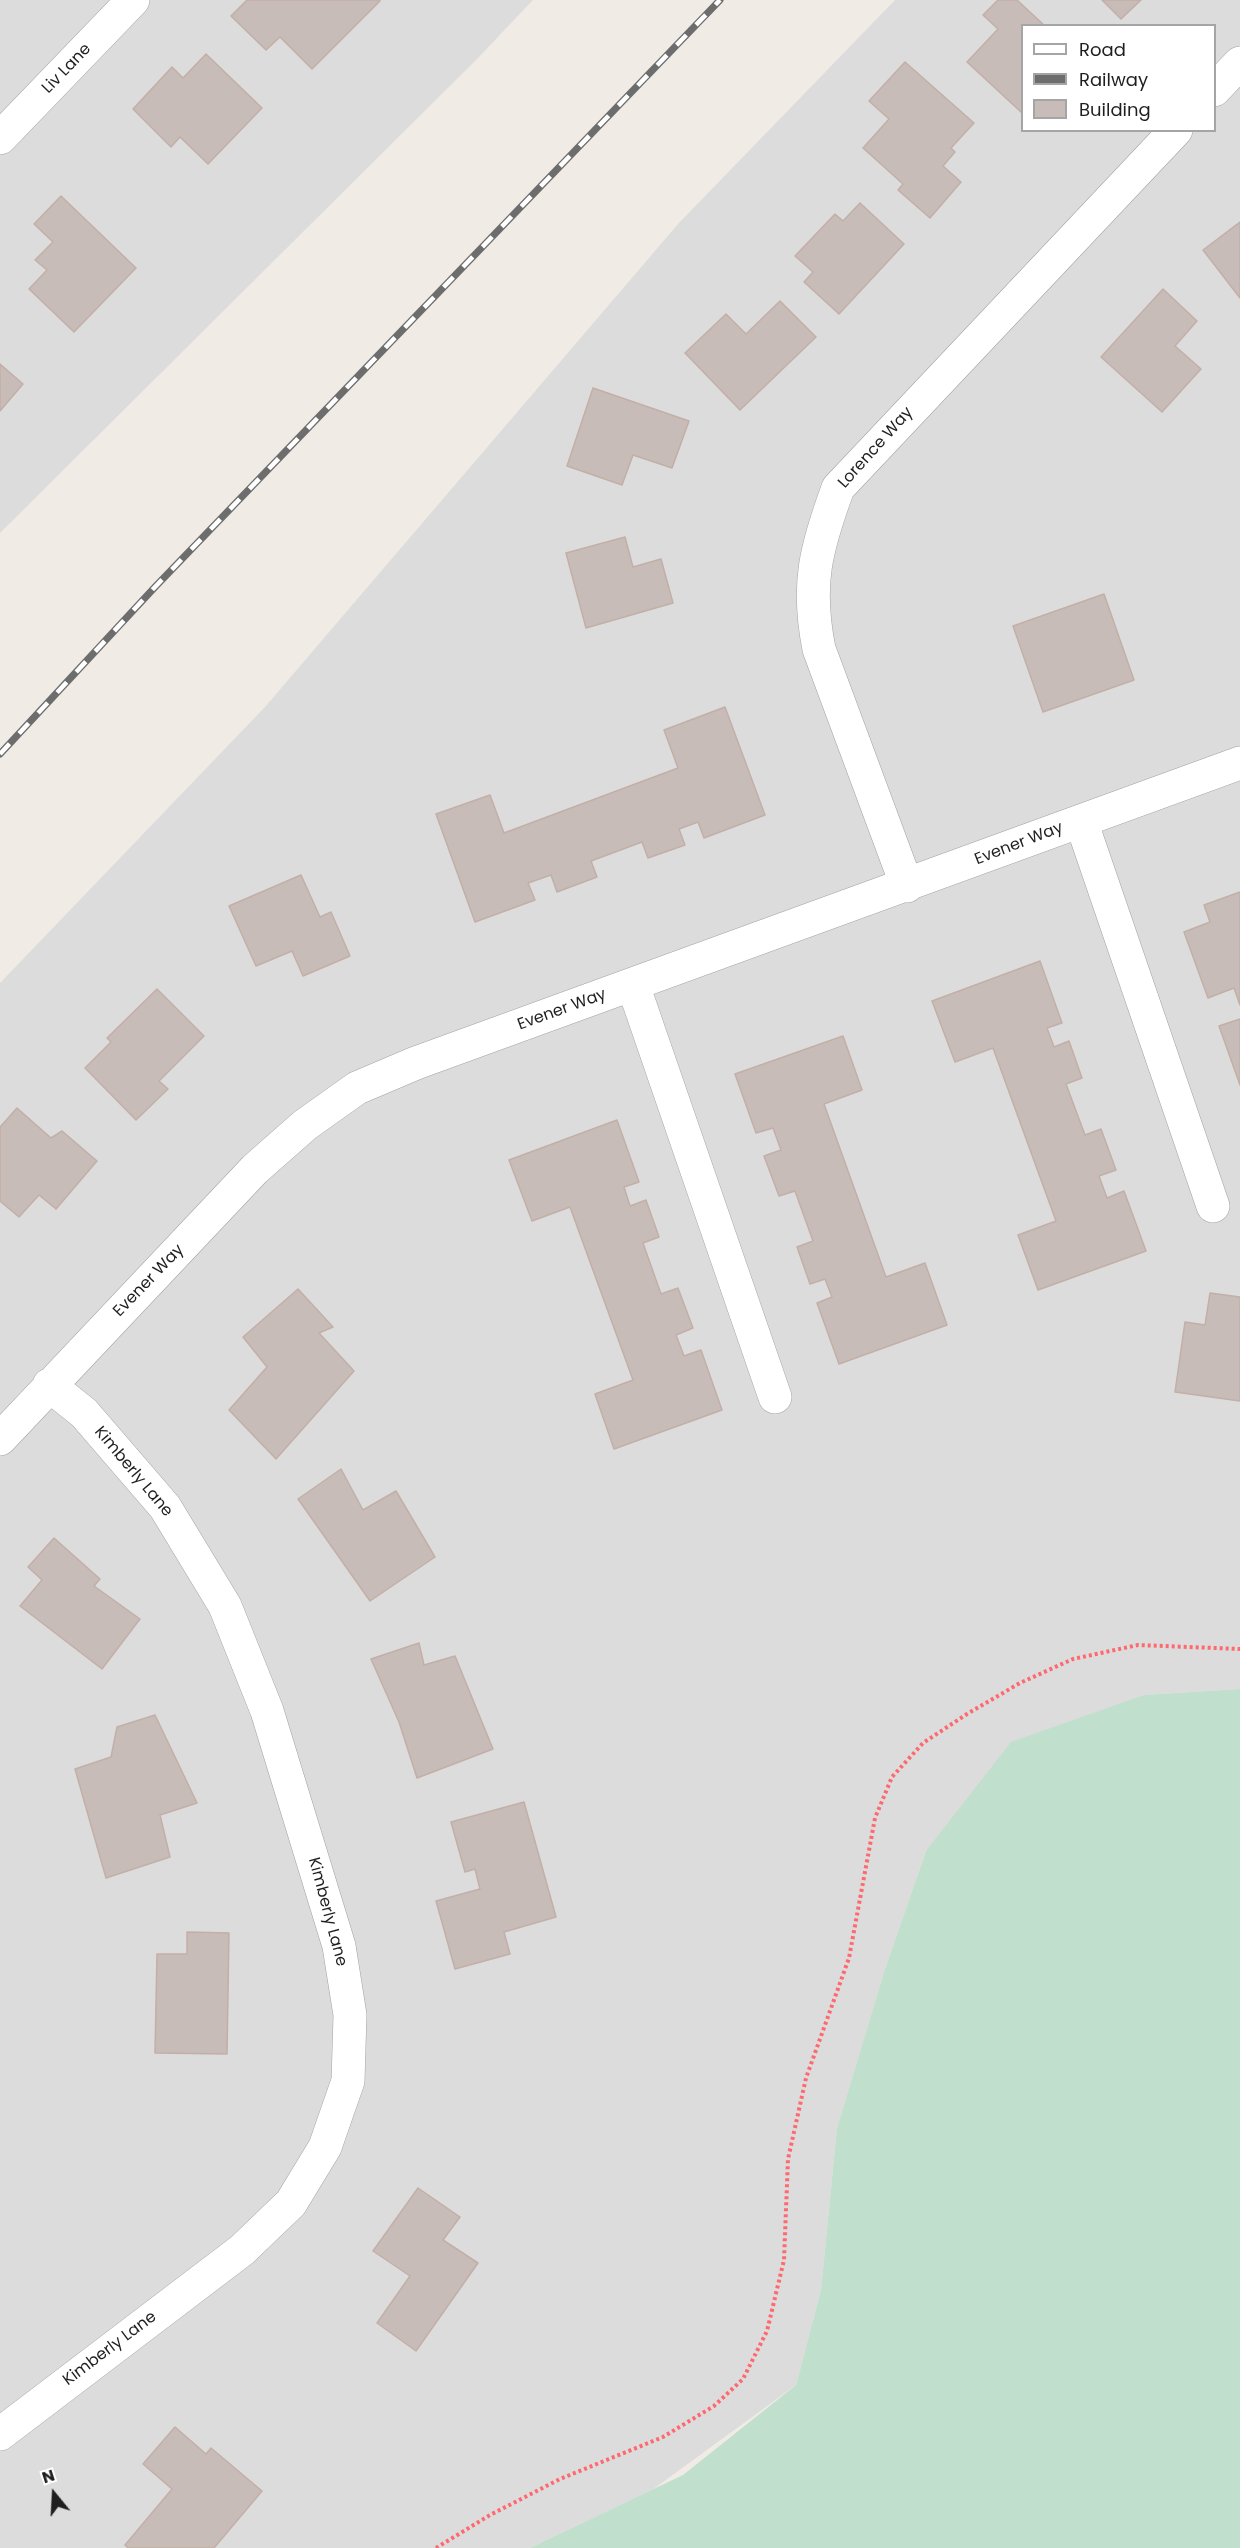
<!DOCTYPE html>
<html>
<head>
<meta charset="utf-8">
<style>
	body { margin:0 }
	#map { position:relative; width:1240px; height:2548px; overflow:hidden; background:#f0ebe5; font-family:Poppins,sans-serif }
	canvas { display:block }
	.legend { position:absolute; left:1021px; top:24px; width:195px; height:108px; box-sizing:border-box; background:#fff; border:2px solid #a5a5a5; margin:0; padding:8px 10px; list-style:none; font-size:18px; color:#1f1f1f }
	.legend li { display:flex; align-items:center; gap:12px; height:30px }
	.legend b { width:30px; border:2px solid #a5a5a5 }
	.north { position:absolute; left:24px; top:2464px; width:60px; height:60px; -webkit-text-stroke:4px #fff; paint-order:stroke; rotate:342deg; font-size:16px; font-weight:700; line-height:24px; text-align:center; color:#1f1f1f }
	.north::after { content:''; display:block; margin:auto; width:21px; height:27px; background:#1f1f1f; clip-path:polygon(50% 0,100% 100%,50% 72%,0 100%) }
</style>
</head>
<body>
<div id="map">
<canvas width="1240" height="2548"></canvas>
<ul class="legend">
<li><b style="height:8px;background:#fff"></b>Road</li>
<li><b style="height:8px;background:#6d6d6d"></b>Railway</li>
<li><b style="height:16px;background:#c8bcb8"></b>Building</li>
</ul>
<div class="north">N</div>
</div>
<script>
const ctx = document.querySelector('canvas').getContext('2d');
ctx.lineJoin = 'round';
function fillPath(path, color) { ctx.fillStyle = color; ctx.fill(path, 'evenodd'); }
function stroke(path, color, width, dash) { ctx.strokeStyle = color; ctx.lineWidth = width; ctx.lineCap = dash ? 'butt' : 'round'; ctx.setLineDash(dash || []); ctx.stroke(path); }
function drawText(font, color, halo, rows, align = 'center') {
  ctx.font = font + ' Poppins,sans-serif'; ctx.lineWidth = 4.5; ctx.setLineDash([]); ctx.textBaseline = 'middle'; ctx.strokeStyle = halo; ctx.fillStyle = color; for (const [text, x, y, turn = 0] of rows) {
    ctx.save(); ctx.translate(x, y); ctx.rotate((+turn || 0) * Math.PI / 180); ctx.textAlign = isNaN(turn) ? turn : align; if (halo) ctx.strokeText(text, 0, 0); ctx.fillText(text, 0, 0); ctx.restore();
  }
}
fillPath(new Path2D(`
	M0 0H533L476 60 0 533Z
	M895 0H1240V1689L1144 1695 926 1851 885 1969 837 2128 821 2290 796 2385 652 2490 530 2548H0V983L265 707 678 224ZM1022 26H1214V130H1022Z`), '#dddcdc');
fillPath(new Path2D(`
	M1240 1689V2548H530L683 2475 796 2385 821 2290 837 2128 885 1969 926 1851 1011 1742 1144 1695Z`), '#c1dfcd');
const building = new Path2D(`
	M247 0H379L380 1 312 69 280 37 266 50 231 16Z
	M998 0H1017L1045 26H1022V113L967 62 998 29 983 15Z
	M1102 0H1141L1121 19Z
	M206 54 262 108 208 164 180 137 171 147 133 109 172 67 183 78Z
	M905 62 974 123 951 148 955 152 943 166 961 182 930 218 898 190 903 184 863 148 889 119 869 101Z
	M61 196 136 268 74 332 29 289 47 270 35 260 53 242 34 224Z
	M860 203 904 244 839 314 804 282 813 272 795 256 835 214 843 221Z
	M1240 222V298L1203 250Z
	M1163 289 1197 321 1175 346 1201 369 1162 412 1101 357Z
	M780 301 816 337 740 410 685 353 726 314 746 334Z
	M0 364 23 384 0 411Z
	M593 388 689 421 672 468 633 455 622 485 567 466Z
	M625 537 633 567 661 559 673 603 586 628 566 553Z
	M1104 594 1134 680 1043 712 1013 626Z
	M725 707 765 815 704 838 698 822 679 829 685 845 648 858 642 842 591 861 597 877 557 892 551 875 528 883 535 900 475 922 436 814 490 795 504 833 678 768 664 730Z
	M301 875 320 917 331 912 350 956 303 976 292 951 256 966 229 906Z
	M1240 892V1005L1234 988 1208 998 1184 932 1210 922 1204 905Z
	M1040 961 1062 1023 1047 1028 1054 1047 1069 1041 1082 1078 1066 1084 1085 1135 1101 1129 1116 1170 1099 1176 1107 1198 1124 1191 1146 1251 1038 1290 1018 1235 1056 1221 993 1048 955 1062 932 1001Z
	M157 989 204 1036 159 1081 168 1089 136 1120 85 1068 111 1042 107 1038Z
	M1240 1019V1085L1219 1026Z
	M843 1036 862 1090 824 1104 886 1277 925 1263 947 1325 839 1364 817 1303 832 1297 825 1279 810 1284 797 1247 813 1241 795 1191 779 1196 764 1156 781 1150 773 1128 756 1133 735 1074Z
	M17 1108 51 1138 62 1131 97 1161 56 1209 39 1195 19 1217 0 1201V1127Z
	M617 1120 639 1182 624 1187 630 1206 646 1200 659 1237 643 1243 661 1294 678 1288 693 1328 676 1335 684 1356 701 1350 722 1410 614 1449 595 1394 633 1380 570 1207 532 1221 509 1160Z
	M298 1289 333 1327 319 1333 354 1371 276 1459 229 1410 267 1367 243 1337Z
	M1210 1293 1240 1297V1401L1175 1392 1185 1322 1205 1325Z
	M341 1469 363 1510 396 1491 435 1557 370 1601 298 1499Z
	M54 1538 100 1579 94 1586 140 1619 102 1669 20 1606 42 1580 28 1567Z
	M419 1643 424 1665 455 1656 493 1749 417 1778 399 1722 371 1659Z
	M155 1715 197 1803 160 1815 170 1857 106 1878 75 1769 111 1757 117 1727Z
	M524 1802 556 1917 504 1932 510 1954 455 1969 436 1901 480 1889 475 1869 465 1872 451 1822Z
	M187 1932 229 1933 227 2054 155 2053 157 1954H187Z
	M418 2188 460 2217 443 2240 478 2263 416 2351 377 2323 410 2276 373 2251Z
	M175 2427 206 2454 211 2448 262 2491 214 2548H128L125 2545 172 2489 143 2464Z`);
fillPath(building, '#c8bcb8');
stroke(building, '#c2afa7', 1.5);
const minor = new Path2D(`
	M1214 90 1240 63
	M0 138 133 0
	M1081 821 1213 1206
	M907 886 819 649C806 584 816 548 838 488L1176 130
	M633 985 775 1397
	M0 1439 255 1169 305 1125 357 1088 416 1063 1240 763
	M0 2434 242 2250 291 2203 325 2147 348 2081 350 2015 339 1946 267 1711 225 1606 165 1507 84 1413 49 1385`);
stroke(minor, '#a3a3a3', 34);
stroke(new Path2D(`
	M436 2548 490 2515 560 2479 663 2437 714 2406 743 2379 767 2331 784 2260 788 2159 806 2078 849 1958 875 1818 892 1777 923 1743 967 1714 1020 1683 1073 1659 1138 1645 1240 1649`), '#fe686e', 4, [3, 3]);
stroke(minor, '#fff', 33);
const rail = new Path2D(`
	M0 754 155 587 720 0`);
stroke(rail, '#6d6d6d', 7);
stroke(rail, '#fff', 4.5, [14]);
drawText('16px', '#1f1f1f', '#fff', [
	["Liv Lane",67,69,-46],
	["Lorence Way",876,448,-48],
	["Evener Way",1019,844,-21],
	["Evener Way",562,1010,-20],
	["Evener Way",149,1281,-46],
	["Kimberly Lane",133,1472,50],
	["Kimberly Lane",327,1912,75],
	["Kimberly Lane",110,2349,-37]
]);
</script>
</body>
</html>
